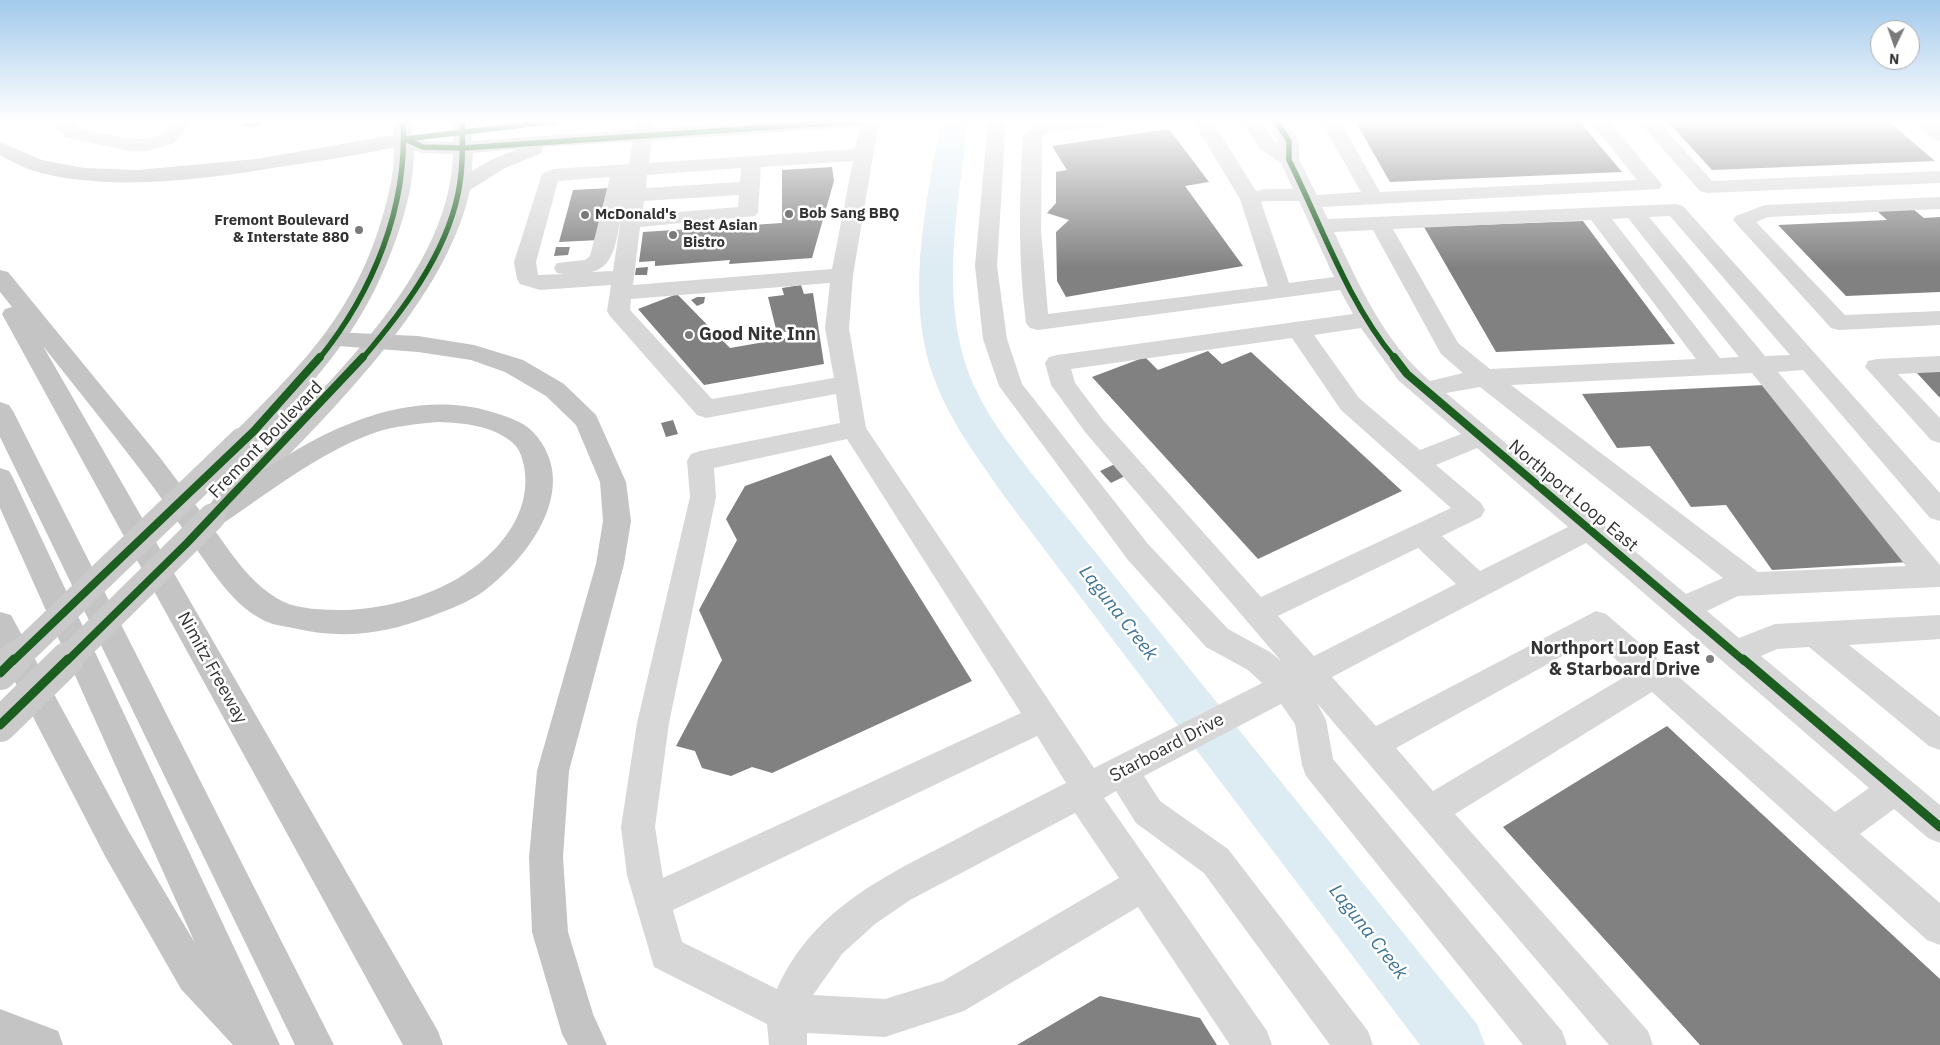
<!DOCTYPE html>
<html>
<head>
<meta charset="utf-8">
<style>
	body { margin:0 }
	#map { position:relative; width:1940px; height:1045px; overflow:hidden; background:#fff; font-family:"IBM Plex Sans",sans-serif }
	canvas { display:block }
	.north { position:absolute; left:1870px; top:20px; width:50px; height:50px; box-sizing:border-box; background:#fff; border:1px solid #adadad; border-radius:50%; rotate:183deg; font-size:14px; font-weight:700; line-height:20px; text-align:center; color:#333 }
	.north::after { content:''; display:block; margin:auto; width:18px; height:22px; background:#7a7a7a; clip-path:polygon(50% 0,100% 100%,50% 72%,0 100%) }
</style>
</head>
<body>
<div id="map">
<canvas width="1940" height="1045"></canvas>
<div class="north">N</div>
</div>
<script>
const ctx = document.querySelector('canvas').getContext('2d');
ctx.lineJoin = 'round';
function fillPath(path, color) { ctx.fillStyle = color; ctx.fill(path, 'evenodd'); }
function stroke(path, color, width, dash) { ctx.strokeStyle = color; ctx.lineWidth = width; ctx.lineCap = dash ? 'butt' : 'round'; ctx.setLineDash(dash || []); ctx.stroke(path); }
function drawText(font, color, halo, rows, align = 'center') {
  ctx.font = font + ' "IBM Plex Sans",sans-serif'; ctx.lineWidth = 5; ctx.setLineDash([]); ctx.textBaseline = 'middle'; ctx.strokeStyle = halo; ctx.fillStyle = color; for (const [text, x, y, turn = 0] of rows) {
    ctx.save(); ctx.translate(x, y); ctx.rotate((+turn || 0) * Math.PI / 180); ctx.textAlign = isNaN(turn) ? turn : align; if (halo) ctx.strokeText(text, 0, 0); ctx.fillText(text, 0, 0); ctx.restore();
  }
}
fillPath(new Path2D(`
	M940 121H968C958 210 936 308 977 392 991 422 1013 448 1032 474L1477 1024 1485 1045H1420L1004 496C978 458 949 420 934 378 904 295 927 205 940 121Z`), '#ddebf3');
fillPath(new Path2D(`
	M245 121H262L260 126 242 127Z
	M1355 121H1579L1622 172 1390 182Z
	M1667 121H1888L1935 161 1712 170Z
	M1169 129 1209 182 1185 186 1243 266 1066 297 1057 281 1056 232 1069 220 1047 213 1056 203V172L1067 170 1052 146Z
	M832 167 834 181 812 258 729 264 730 260 655 266V261L639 262 643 232 782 223V170Z
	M610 188 599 240 559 242 573 190Z
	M1913 209 1924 218 1940 217V292L1846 296 1778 225 1887 220 1877 211Z
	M1583 221 1675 344 1496 352 1424 227Z
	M556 247H570L568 255 554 256Z
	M648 267 647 275H635L636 268Z
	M801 285 804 294 813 293 824 364 704 385 638 309 677 294 730 348 793 337 791 331 777 333 768 297 784 295 782 288Z
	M697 297H705L704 303 697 306 691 300Z
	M1208 351 1222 364 1251 352 1402 491 1258 559 1092 377 1145 357 1158 370Z
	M1916 372H1940V398Z
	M1765 385 1909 562 1772 570 1726 505 1691 507 1650 446 1617 448 1582 394Z
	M673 420 678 434 666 437 661 423Z
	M831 455 972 681 772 773 752 767 731 776 702 768 695 751 676 746 722 660 699 610 737 540 726 519 745 486Z
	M1115 464 1125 476 1111 483 1100 471Z
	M1667 726 1940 979V1045H1700L1503 827Z
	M1100 996 1200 1018 1217 1045H1017Z`), '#818181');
fillPath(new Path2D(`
	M51 121H71L78 129 129 139H146L158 136 174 121H194L172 144 147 151H129L65 137Z
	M636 121H654L649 163 855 149 861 121H879L853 275 849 328 866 428 1094 768 1262 683 1248 670 1206 647 1128 560 999 386 983 339 975 266 988 121H1006L997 266 1007 339 1022 384 1148 544 1228 629 1270 652 1281 661 1085 432 1051 385 1045 363 1049 357 1057 355 1353 314 1340 290 1038 330 1030 328 1026 323C1018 260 1019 198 1023 135L1034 126 1032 121H1110L1108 125 1101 127 1049 132 1042 137 1041 229 1048 314 1268 286 1240 199 1193 121H1212L1256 191 1266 189H1293L1281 163 1259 148 1242 121H1261L1273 140 1279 144 1267 121H1286L1299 141V160L1317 195 1361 192 1321 121H1340L1380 192 1637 180 1590 121H1609L1659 181 1662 185 1659 189 1322 207 1328 219 1676 204 1683 206 1940 493V521L1930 518 1803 370 1778 372 1940 565V587L1738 596 1707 611 1739 638 1775 624 1940 615V639L1849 645 1940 717V750L1929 746 1809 647 1777 649 1761 656 1940 805V843L1928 838 1894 809 1860 834 1940 903V945L1927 940 1652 692 1455 814 1648 1031 1653 1045H1609L1317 703 1326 720 1333 759 1562 1031 1567 1045H1523L1306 776 1302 765 1295 724 1281 704 1144 776 1160 801 1228 849 1368 1031 1373 1045H1330L1204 873 1136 823 1116 791 1104 798 1267 1031 1272 1045H1230L1138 907 964 1011 885 1037 807 1033V1045H769L767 1024 654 967 627 875 621 827 637 723 690 497 687 461 691 454 700 451 840 423 836 394 706 418 697 415 610 316 607 311 611 285 540 290 520 284 517 279 514 262 542 174 553 169 629 164ZM853 161 832 269 633 285 640 227 755 216 758 212 761 167ZM741 168 740 182 646 188 647 175ZM610 177 590 256 585 260 557 263 554 268 557 273 564 274 538 275 536 262 558 181ZM739 195 738 207 642 215 644 201ZM1266 201H1299L1334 277 1289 283 1261 202ZM622 211 613 271 592 272C617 266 617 232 622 211ZM1670 216 1790 355 1765 356 1649 217ZM1628 218 1739 357 1720 358 1612 219ZM1591 220 1696 359 1490 369 1458 343 1393 229ZM1373 230 1441 354 1463 373 1430 381C1384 342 1359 285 1334 232ZM830 283 825 328 834 378 712 399 630 310 631 299ZM1361 328 1398 380 1461 434 1420 450 1359 398 1314 335ZM1292 338 1341 410 1451 508 1261 597 1103 420 1075 383 1071 369ZM1752 373 1906 566 1758 572 1511 385ZM1480 387 1723 578 1686 594 1446 393ZM847 439 1021 713 663 878 655 827 669 723 716 497 714 468ZM1477 448 1568 527 1480 571 1442 536 1481 517 1485 510 1481 503 1436 465ZM1586 543 1869 788 1835 812 1606 614 1596 611 1376 726 1332 677ZM1418 548 1456 584 1314 656 1278 616ZM1593 639 1631 673 1433 791 1396 748ZM1037 736 1066 783C1028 802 989 822 951 842 879 879 812 911 777 989L682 942 673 910ZM1075 813 1119 878 943 981 885 999 813 995 842 954 875 924 910 900Z
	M1638 121H1658L1712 181 1940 171V183L1707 193 1700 191Z
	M1914 121H1935L1940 125V141L1933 139Z
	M1940 197V209L1768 217 1756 222 1845 315 1940 311V325L1839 330 1831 328 1733 220 1736 216 1765 205Z
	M1940 356V372L1898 374 1940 418V443L1931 440 1865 367 1868 361 1877 359Z`), '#d7d7d7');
fillPath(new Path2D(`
	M395 121H411L413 136 426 141 453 142V121H471L472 141 763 121H868L866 125 859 127 541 147 543 150 540 154 505 168 470 190C444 309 315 426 234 512L224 515 214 512 210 505 214 498C300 410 450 284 453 154L423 153 414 150C414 181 406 211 396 239 370 313 334 361 280 417 267 431 254 454 233 448L229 441 233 434C308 359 360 307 387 200 391 184 394 168 394 151 394 142 392 130 395 121ZM517 149 491 160 472 171 473 153Z`), '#cacaca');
fillPath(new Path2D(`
	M405 133 412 135 415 139 412 143C373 153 332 159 292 165 213 178 108 194 31 170 20 166 10 160 0 155V142L42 160 84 168 138 170 256 159Z
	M0 270 8 272 158 455 201 512C215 496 261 472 282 459 343 420 419 390 492 412 505 416 523 421 533 432 583 486 529 557 484 591 469 602 450 609 432 616 384 634 343 640 293 628 284 626 273 625 265 621 233 605 215 575 195 547 177 520 158 493 139 468 108 427 75 387 43 346L438 1031 443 1045H403L2 314 5 309 12 307 0 292ZM438 422C464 423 492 425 513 443 520 449 522 458 524 466 533 513 498 554 460 577 427 597 387 608 348 610 329 610 299 610 282 601 250 584 233 555 212 527L222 524C270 492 318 453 374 433 394 426 416 424 438 422Z
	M333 332 418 336 474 345 523 360 564 384 596 415 626 482 631 521 624 564 569 771 563 857 568 932 593 1014 607 1045H568L562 1034 532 932 529 857 537 771 596 564 603 521 600 482 576 425 546 396 505 372 471 360 418 352 325 345 321 340 325 335Z
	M0 402 9 405 13 411 334 1045H295L0 437Z
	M0 468 9 471 13 478 280 1045H233L181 989 105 856 0 653V612L11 615 129 832 195 943 0 508Z
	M0 1009 58 1031 63 1045H0Z`), '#c4c4c4');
stroke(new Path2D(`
	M13 661 242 441
	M66 661 212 517`), '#cacaca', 27);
stroke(new Path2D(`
	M0 673 14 659
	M0 725 67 659`), '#cacaca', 34);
stroke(new Path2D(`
	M1276 121 1289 141V160C1322 226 1347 301 1395 359
	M405 139 423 147 463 148 859 121
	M405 139 556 121
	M319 359C373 292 408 207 403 121
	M362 359C402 312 445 256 458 194 463 170 463 145 462 121`), '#1b5e20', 5.5);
stroke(new Path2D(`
	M1394 357 1407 374 1744 661
	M13 661 254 431 320 357
	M67 661 187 543 363 357`), '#1b5e20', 8);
stroke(new Path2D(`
	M1743 659 1940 827
	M0 673 14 659
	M0 725 68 659`), '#1b5e20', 9);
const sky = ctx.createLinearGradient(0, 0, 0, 268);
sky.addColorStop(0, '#a3caec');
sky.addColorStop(0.45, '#fff');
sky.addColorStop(1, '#ffffff00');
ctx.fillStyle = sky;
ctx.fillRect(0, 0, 1940, 268);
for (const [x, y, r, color] of [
	[789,214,5,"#7a7a7a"],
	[585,215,5,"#7a7a7a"],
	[359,230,5,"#7a7a7a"],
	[673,235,5,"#7a7a7a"],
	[689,335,5,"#7a7a7a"],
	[1710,659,5,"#7a7a7a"]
]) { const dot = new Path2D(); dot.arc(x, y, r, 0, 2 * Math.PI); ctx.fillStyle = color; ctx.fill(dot); stroke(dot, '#fff', 2); }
drawText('bold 15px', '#333', '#fff', [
	["Bob Sang BBQ",799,214],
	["McDonald's",595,215],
	["Fremont Boulevard",349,221,"right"],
	["& Interstate 880",349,238,"right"],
	["Best Asian",683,226],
	["Bistro",683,243]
], 'left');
drawText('bold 18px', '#333', '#fff', [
	["Good Nite Inn",699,335],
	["Northport Loop East",1700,649,"right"],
	["& Starboard Drive",1700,670,"right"]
], 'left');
drawText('18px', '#333', '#fff', [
	["Fremont Boulevard",266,440,-46],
	["Northport Loop East",1573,496,40],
	["Nimitz Freeway",212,668,61],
	["Starboard Drive",1167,748,-28]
]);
drawText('italic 19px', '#3f7597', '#fff', [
	["Laguna Creek",1118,613,52],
	["Laguna Creek",1368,932,52]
]);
</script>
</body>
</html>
